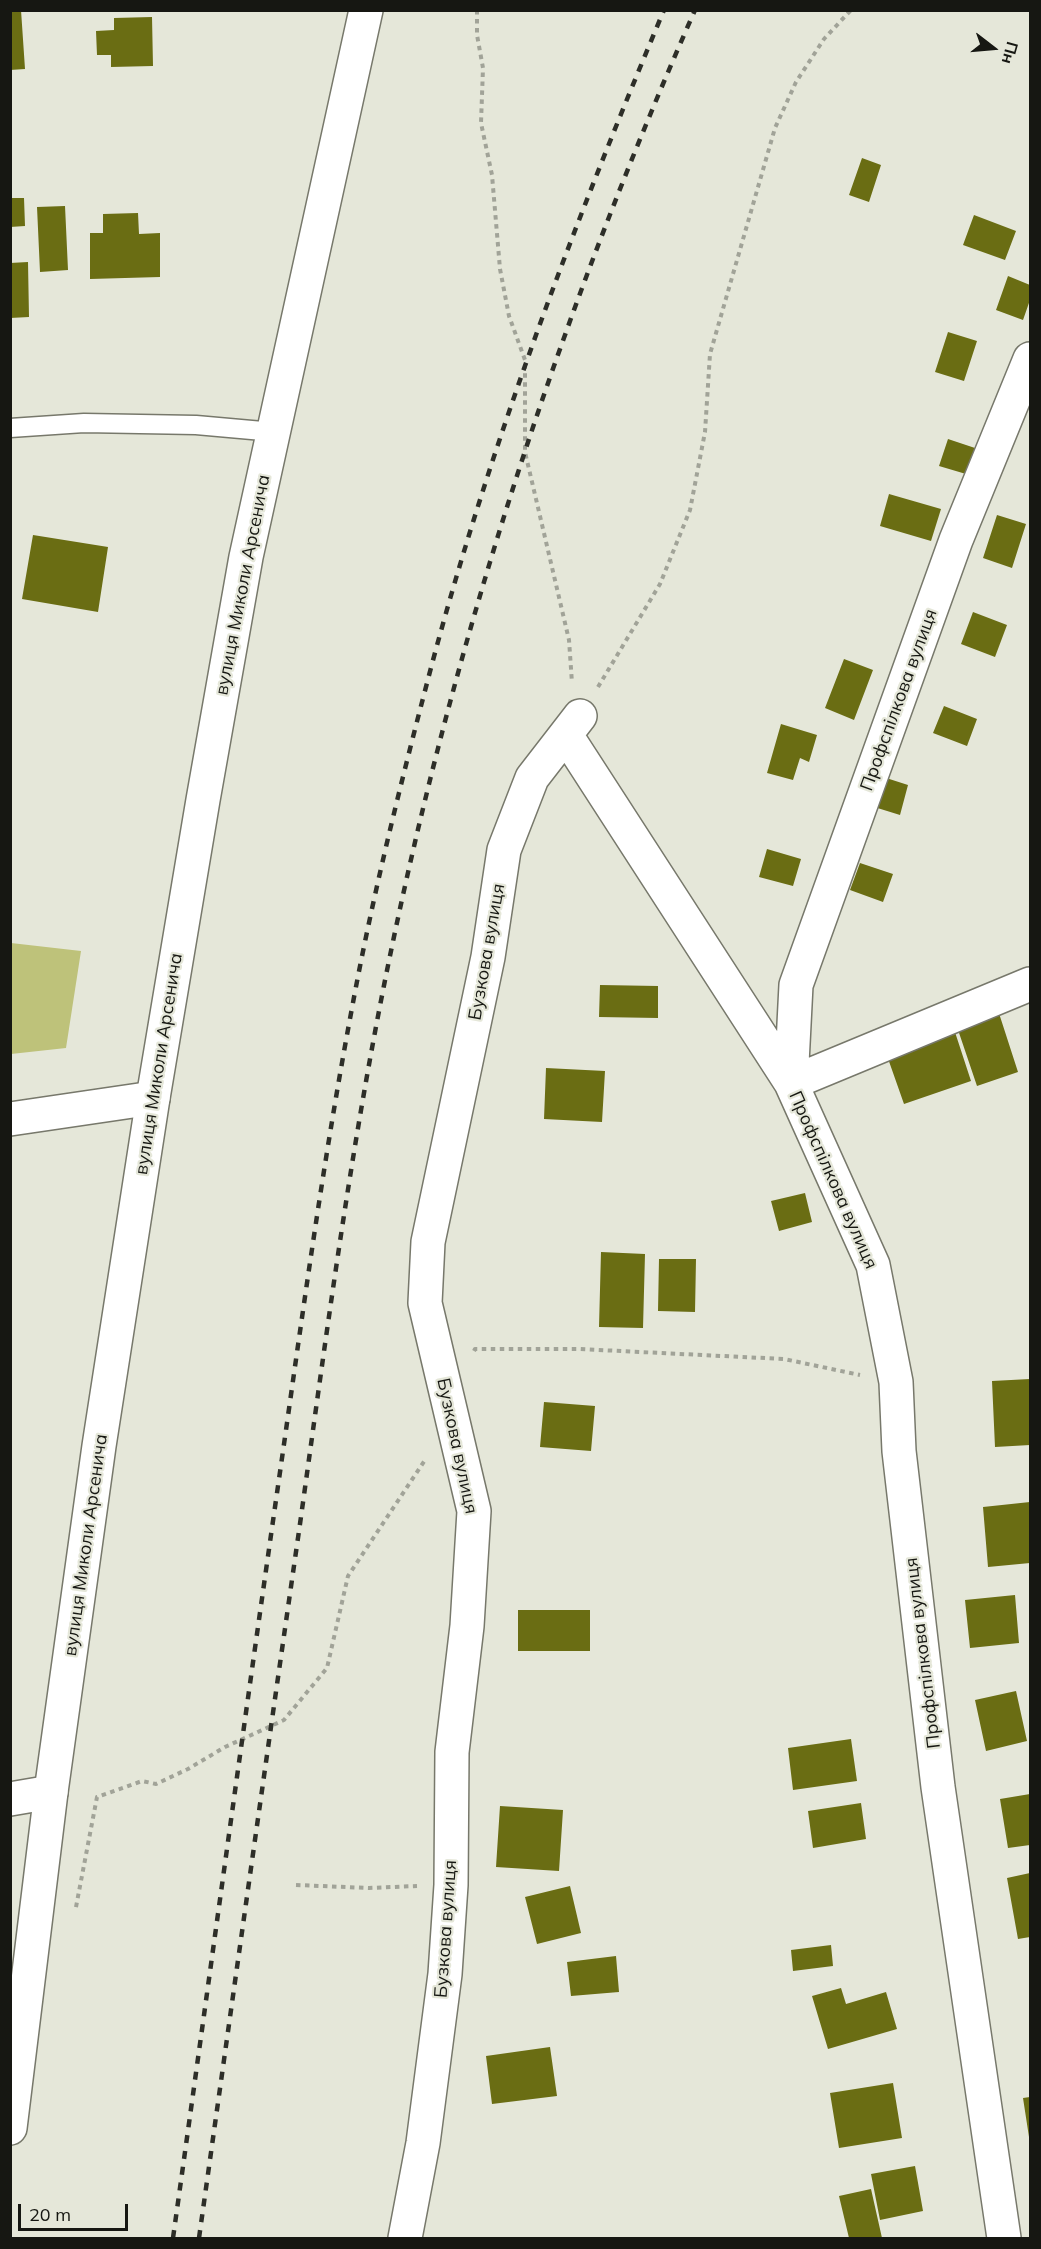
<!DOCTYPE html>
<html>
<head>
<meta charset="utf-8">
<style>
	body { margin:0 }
	#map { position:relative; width:1041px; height:2249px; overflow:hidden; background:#e5e7d9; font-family:Mulish,sans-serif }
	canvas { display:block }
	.frame { position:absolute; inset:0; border:12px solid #161712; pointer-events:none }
	.north { position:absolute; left:963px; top:18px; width:60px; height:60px; -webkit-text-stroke:4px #e5e7d9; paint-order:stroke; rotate:106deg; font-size:16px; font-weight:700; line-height:24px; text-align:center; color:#161712 }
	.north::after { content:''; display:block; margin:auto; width:21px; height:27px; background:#161712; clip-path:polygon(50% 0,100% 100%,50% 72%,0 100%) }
	.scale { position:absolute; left:18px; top:2204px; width:110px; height:27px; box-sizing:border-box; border:3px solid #161712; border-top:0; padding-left:8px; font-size:18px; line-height:21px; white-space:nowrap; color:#161712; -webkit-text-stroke:4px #e5e7d9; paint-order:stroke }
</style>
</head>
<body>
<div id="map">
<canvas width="1041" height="2249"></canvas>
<div class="frame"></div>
<div class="north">Пн</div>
<div class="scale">20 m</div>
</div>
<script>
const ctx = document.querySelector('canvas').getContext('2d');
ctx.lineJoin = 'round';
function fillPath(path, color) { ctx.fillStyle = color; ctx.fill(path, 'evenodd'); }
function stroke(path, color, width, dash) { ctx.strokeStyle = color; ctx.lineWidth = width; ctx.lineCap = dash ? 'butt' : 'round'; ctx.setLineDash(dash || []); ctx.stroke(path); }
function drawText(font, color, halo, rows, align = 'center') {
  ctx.font = font + ' Mulish,sans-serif'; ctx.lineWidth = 4.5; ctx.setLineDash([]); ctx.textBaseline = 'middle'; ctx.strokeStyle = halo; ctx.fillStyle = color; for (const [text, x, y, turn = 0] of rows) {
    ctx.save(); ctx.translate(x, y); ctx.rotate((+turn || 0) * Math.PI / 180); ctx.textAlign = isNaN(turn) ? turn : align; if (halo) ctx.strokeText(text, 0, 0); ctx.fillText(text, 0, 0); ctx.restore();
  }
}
fillPath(new Path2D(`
	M11 943 81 951 66 1048 11 1054Z`), '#bec27a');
fillPath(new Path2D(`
	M21 10 25 69 10 70V11Z
	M152 17 153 66 111 67V55H97L96 31 114 30V18Z
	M862 158 881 165 869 202 849 195Z
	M10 198H24L25 226 10 227Z
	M65 206 68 270 40 272 37 207Z
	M138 213 139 234 160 233V277L90 279V233H103V214Z
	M974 215 1016 231 1005 260 963 245Z
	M28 262 29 317 10 318V263Z
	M1008 276 1030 285V300L1023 320 996 310Z
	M948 332 977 341 964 381 935 372Z
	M948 439 975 448 966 474 939 466Z
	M889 494 941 509 931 541 880 526Z
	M997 515 1026 524 1012 568 983 558Z
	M33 535 108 547 98 612 22 599Z
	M973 612 1007 625 995 657 961 644Z
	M844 659 873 670 854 720 825 708Z
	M944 706 977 719 967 746 933 733Z
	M781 724 817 735 809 762 800 758 793 780 767 773Z
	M880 776 908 785 900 815 871 806Z
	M767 849 801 859 793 886 759 877Z
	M860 863 893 874 883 902 850 890Z
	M600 985 658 986V1018L599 1017Z
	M996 1004 1018 1072 977 1086 954 1018Z
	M953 1026 971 1081 904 1104 885 1050Z
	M546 1068 605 1071 602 1122 544 1119Z
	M805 1193 812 1222 779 1231 771 1201Z
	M601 1252 645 1254 643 1328 599 1327Z
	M659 1259H696L695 1312 658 1311Z
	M1030 1379V1445L995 1447 992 1381Z
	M544 1402 595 1406 591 1451 540 1447Z
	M1030 1502V1563L988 1567 983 1507Z
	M1015 1595 1019 1643 970 1648 965 1600Z
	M518 1610H590V1651H518Z
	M1016 1691 1027 1741 986 1751 975 1700Z
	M851 1739 857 1781 793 1790 788 1748Z
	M1030 1794V1845L1008 1848 1000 1799Z
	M861 1803 866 1839 813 1848 808 1811Z
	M500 1806 563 1810 559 1871 496 1867Z
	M1030 1873V1937L1018 1939 1007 1878Z
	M570 1886 581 1933 537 1944 525 1897Z
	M831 1945 833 1966 793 1971 791 1950Z
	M616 1956 619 1992 571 1996 567 1962Z
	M841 1988 846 2004 886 1992 897 2029 828 2049 812 1996Z
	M550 2047 557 2096 492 2104 486 2056Z
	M893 2083 902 2138 839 2148 830 2093Z
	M1030 2097V2137H1029L1023 2098Z
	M915 2166 923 2211 880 2220 871 2174Z
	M871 2189 882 2238H849L839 2196Z`), '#6a6d13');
const service = new Path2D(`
	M10 428 84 423 196 425 274 432`);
const minor = new Path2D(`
	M1030 359 956 540 796 985 791 1083 1030 984
	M566 735 791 1083 873 1265 896 1382 899 1451 938 1787 1004 2238
	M10 1119 153 1098
	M10 1799 51 1792
	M405 2238 423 2143 445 1974 451 1885 452 1752 467 1626 474 1511 425 1303 428 1242 488 957 504 850 532 778 580 716`);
const primary = new Path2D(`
	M10 2128 51 1792 99 1446 153 1098 203 800 246 557 366 10`);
stroke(service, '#77786b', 21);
stroke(minor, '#77786b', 36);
stroke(primary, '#77786b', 36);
stroke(new Path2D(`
	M477 10V35L483 68 481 123 492 175 500 269 509 316 525 360V452L569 640 572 683
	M598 687 660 584 690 510 705 432 710 354 775 128 796 82 824 39 851 10
	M474 1351 475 1349H579L784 1359 860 1375
	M296 1885 369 1888 417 1886
	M76 1907 97 1797 142 1781 156 1784 188 1769 225 1747 284 1720 327 1668 348 1576 425 1460`), '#a1a398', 4, [4.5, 4.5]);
stroke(service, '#fff', 18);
stroke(minor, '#fff', 33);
stroke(primary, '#fff', 33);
stroke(new Path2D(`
	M173 2238C208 1988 242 1737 278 1486 301 1326 322 1167 352 1008 372 899 399 790 427 683 487 452 572 229 664 10
	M199 2238C232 2003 265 1767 299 1531 326 1338 351 1143 391 951 458 628 561 313 695 10`), '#2d2e28', 4.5, [8, 8]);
drawText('18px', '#161712', '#e5e7d9', [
	["вулиця Миколи Арсенича",243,585,-79],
	["Профспілкова вулиця",899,700,-70],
	["Бузкова вулиця",487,952,-80],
	["вулиця Миколи Арсенича",159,1064,-81],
	["Профспілкова вулиця",833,1180,66],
	["Бузкова вулиця",457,1446,78],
	["вулиця Миколи Арсенича",86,1545,-82],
	["Профспілкова вулиця",923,1653,-97],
	["Бузкова вулиця",446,1929,-86]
]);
</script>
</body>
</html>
